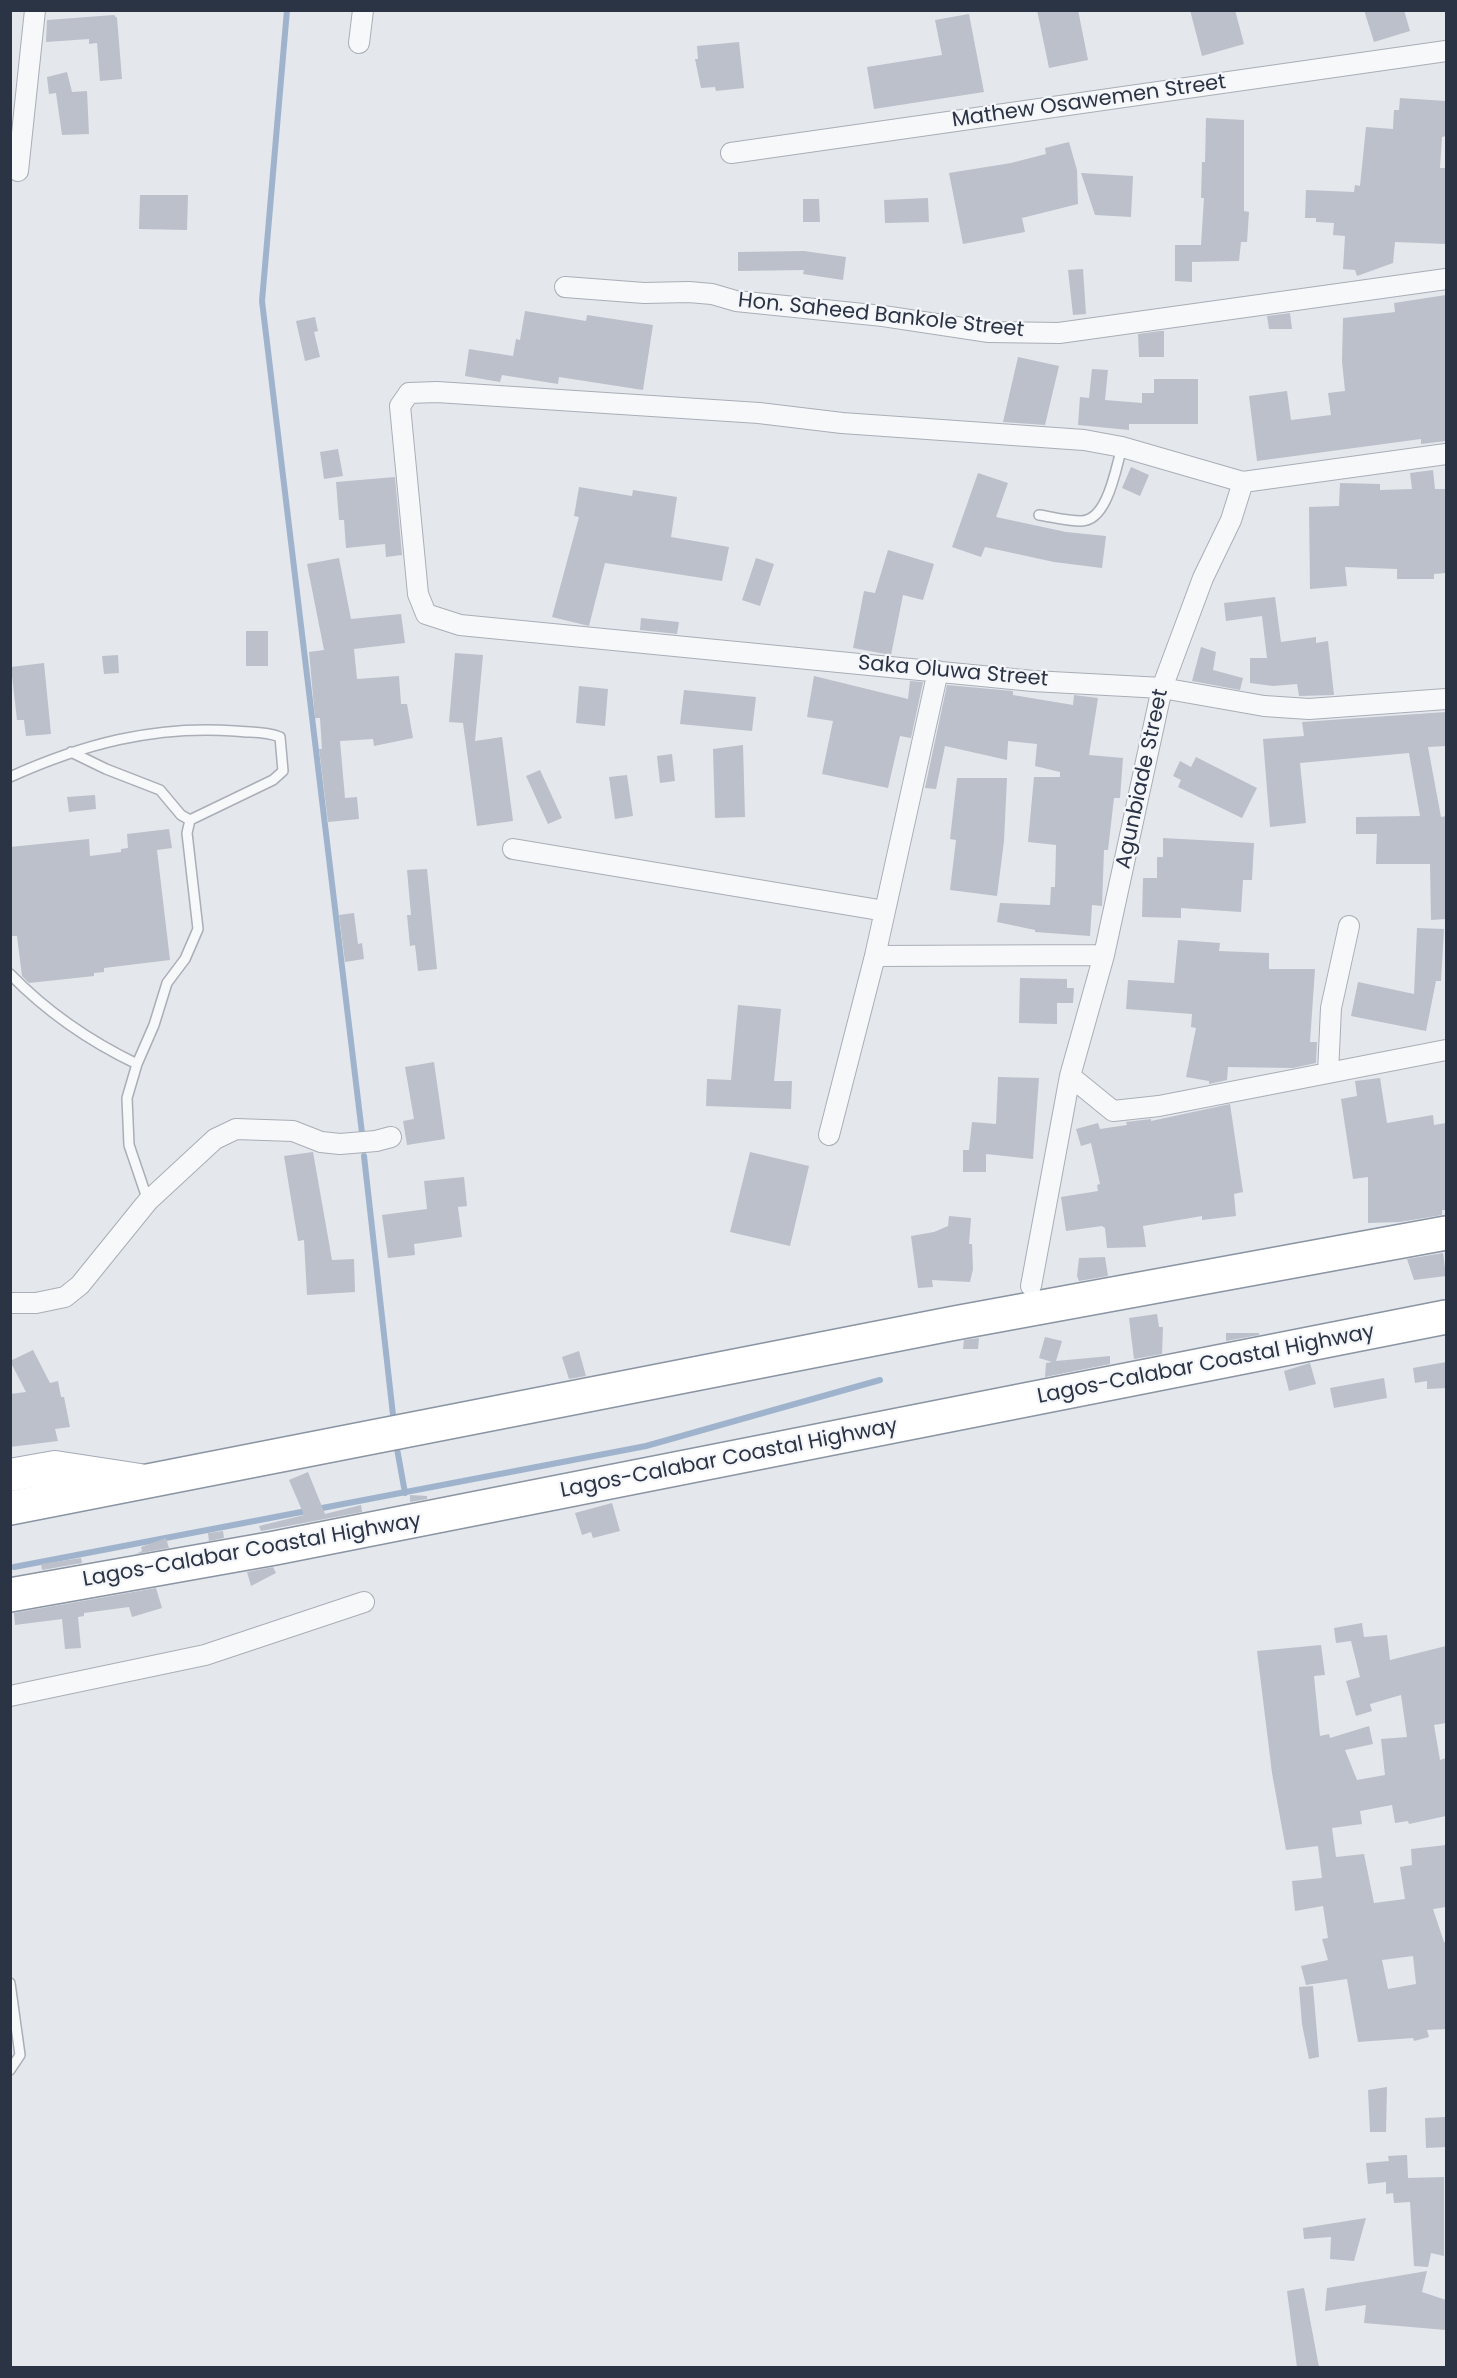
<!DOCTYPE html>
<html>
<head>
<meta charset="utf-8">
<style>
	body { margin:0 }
	#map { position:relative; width:1457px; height:2378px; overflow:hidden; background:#e4e7ec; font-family:Poppins,sans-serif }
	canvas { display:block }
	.frame { position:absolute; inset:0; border:12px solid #2b3445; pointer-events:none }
</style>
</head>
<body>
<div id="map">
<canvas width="1457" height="2378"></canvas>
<div class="frame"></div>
</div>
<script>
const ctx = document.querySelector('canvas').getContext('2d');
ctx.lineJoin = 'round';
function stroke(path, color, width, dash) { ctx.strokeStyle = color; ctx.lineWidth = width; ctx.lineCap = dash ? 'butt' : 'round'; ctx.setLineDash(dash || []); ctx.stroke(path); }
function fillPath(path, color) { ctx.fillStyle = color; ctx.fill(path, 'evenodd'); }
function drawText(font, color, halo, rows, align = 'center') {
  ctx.font = font + ' Poppins,sans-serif'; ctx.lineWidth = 4.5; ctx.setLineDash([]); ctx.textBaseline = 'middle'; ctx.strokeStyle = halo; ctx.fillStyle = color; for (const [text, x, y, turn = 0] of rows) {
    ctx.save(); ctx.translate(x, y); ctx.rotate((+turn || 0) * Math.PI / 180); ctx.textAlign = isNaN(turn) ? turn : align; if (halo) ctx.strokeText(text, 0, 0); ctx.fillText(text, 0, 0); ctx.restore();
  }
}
stroke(new Path2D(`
	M287 10 262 301 362 1133
	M364 1156 394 1424
	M396 1443 405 1493
	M14 1567 646 1446 880 1380`), '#9fb4cc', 6);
fillPath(new Path2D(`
	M1037 10H1078L1088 60 1049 68Z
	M1190 10H1235L1244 44 1202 56Z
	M1364 10H1404L1410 31 1374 42Z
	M969 14 984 92 874 109 867 67 942 55 935 20Z
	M114 15 117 18 122 79 100 81 97 43 89 44V39L46 42 47 20Z
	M739 42 744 88 716 91 715 87 701 88 695 59H698L697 46Z
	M67 72 72 92 87 91 89 134 62 135 56 93 49 94 47 77Z
	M1400 98 1446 101V136L1442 137 1440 168H1446V244L1395 242 1393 263 1357 276 1355 270 1343 269 1345 236 1333 235 1334 223 1316 222V218H1305L1306 190 1354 192 1355 185 1360 186 1366 127 1393 129 1394 110H1399Z
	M1206 118 1244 120V211L1249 212 1247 242H1241L1239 261 1192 262V282L1175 281V245H1201L1204 198H1201L1202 162H1205Z
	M1069 142 1077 170 1078 204 1022 218 1025 232 963 244 949 173 1011 163 1046 154 1045 148Z
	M1081 173 1133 176 1131 217 1095 215Z
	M140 195H188L187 230 139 229Z
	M928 198 929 222 885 223 884 200Z
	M803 199H819L820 222H803Z
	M804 251 846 257 843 280 803 274 804 270 738 271V252Z
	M1083 269 1086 314 1073 315 1068 270Z
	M1446 295V441L1421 444V439L1257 461 1249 396 1287 391 1291 420 1331 415 1328 393 1345 391 1342 361 1343 318 1395 312 1394 303Z
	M525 311 586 321 587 315 653 325 643 390 559 377 558 384 502 375 500 382 465 376 469 349 513 356 516 339 520 340Z
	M1290 313 1292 329H1269L1267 316Z
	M315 317 318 331 314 332 320 357 305 361 296 321Z
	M1160 331H1164V357H1139L1138 334Z
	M1018 357 1059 366 1045 425 1003 422Z
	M1092 369 1108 370 1105 400 1142 403V393H1154V379H1198V424H1129V430L1078 425 1080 397 1089 398Z
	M338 449 343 476 324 479 320 452Z
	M1131 467 1149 475 1140 496 1122 488Z
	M1433 470 1435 489H1446V573L1434 574V579H1397V569L1345 567 1347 586 1310 589 1309 507 1339 506 1340 483 1380 484V490L1412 489 1410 473Z
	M978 473 1008 483 996 517 1066 532 1106 536 1102 568 1054 562 985 547 981 557 952 547Z
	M395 477 402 555 386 557 385 544 346 548 344 520H339L336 482Z
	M579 487 632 496 633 490 677 497 671 537 729 547 722 581 605 563 589 626 552 617 579 517 574 516Z
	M888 550 934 564 923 600 903 595 891 655 853 648 864 591 875 593Z
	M339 558 351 619 401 614 405 643 354 649 357 679 399 676 401 704H407L413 738 374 746 373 739 340 741 345 798 357 797 359 819 328 822 319 749H322L320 718H315L309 652 324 650 307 564Z
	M756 558 774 564 760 606 742 600Z
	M1275 597 1281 642 1316 637V643L1328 641 1334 695 1299 696 1297 684 1273 686 1250 683V658H1267L1262 616 1226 621 1224 603Z
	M641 618 679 622 677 634 640 630Z
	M246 631H268V666H246Z
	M1201 647 1216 652 1213 670 1243 678 1240 690 1192 681Z
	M455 653 483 655 475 741 502 737 513 821 477 826 463 723 449 722Z
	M118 655 119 673 104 674 102 656Z
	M44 663 51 734 26 736 24 720H17L11 667Z
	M814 676 908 699 910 681 923 682 911 738 900 736 888 788 822 774 833 721 807 717Z
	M947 685 1013 691V695L1073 705 1074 695 1098 698 1089 755 1123 758 1120 798H1114L1108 850H1104L1102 906 1092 905 1090 936 1035 932V930L997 922 1000 903 1050 905 1051 887H1055L1056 845 1028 842 1034 777H1060V772L1035 766 1037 744 1008 741 1007 760 945 746 936 789 925 788Z
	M579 686 608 689 605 726 576 723Z
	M684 690 756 697 752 731 680 724Z
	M1446 712V746L1428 747 1441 817 1446 816V919L1431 920 1430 864H1376L1377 834H1356V817L1420 816 1409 753 1300 763 1306 823 1270 827 1263 739 1304 736 1302 722Z
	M743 745 745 817 715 818 713 749Z
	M672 754 675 781 660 783 657 756Z
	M1196 757 1257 788 1242 818 1178 787 1181 780 1173 776 1180 761 1191 767Z
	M540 770 562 818 548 824 526 776Z
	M627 775 633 816 615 819 609 777Z
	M957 778H1007L1004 841 997 896 950 890 956 840 950 839Z
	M95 795 96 809 69 812 67 797Z
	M169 829 172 848 157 850 170 960 104 968V972L94 973V976L29 983 22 976 17 936H10V847L89 839 90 856 121 852V849L128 848 127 834Z
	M1163 838 1254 843 1252 880H1243L1241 912 1181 908V918L1142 917 1143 878H1157V857H1163Z
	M427 869 437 969 418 971 415 945 410 946 407 915H411L407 870Z
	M354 913 358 944 362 943 364 959 345 962 339 915Z
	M1417 928 1444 929 1441 981H1436L1426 1031 1351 1016 1358 982 1414 994Z
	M1178 940 1220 943 1219 951 1269 953V969H1315L1310 1042H1317L1316 1063 1293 1068 1228 1067 1227 1080 1209 1084V1081L1186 1077 1196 1028 1191 1027 1192 1014 1126 1009 1128 980 1174 983Z
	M1020 978 1067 979V988H1074L1073 1003H1057V1024L1019 1023Z
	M738 1005 781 1009 774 1081H792L791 1109 706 1106 707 1079 731 1080Z
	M434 1062 445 1139 407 1145 403 1121 414 1119 405 1067Z
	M998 1077 1039 1078 1033 1159 986 1154V1172H963V1150H969L972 1122 996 1124Z
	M1380 1078 1387 1123 1433 1115 1434 1125 1446 1123V1210H1442V1215L1400 1222 1368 1223V1177L1353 1179 1341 1099 1357 1096 1355 1081Z
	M1230 1104 1243 1192 1234 1194 1236 1216 1202 1220V1216L1143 1226 1146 1247 1107 1248 1105 1228 1102 1226 1066 1231 1061 1197 1098 1191 1097 1185 1100 1184 1091 1143 1081 1146 1076 1129 1098 1123 1100 1129 1127 1125 1126 1122 1151 1119V1121Z
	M313 1152 332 1260 354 1259 355 1292 307 1295 304 1240 298 1241 284 1156Z
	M750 1152 809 1166 790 1246 730 1232Z
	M464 1177 467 1206 458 1207 462 1237 414 1244 415 1255 388 1258 382 1215 427 1209 424 1181Z
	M949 1216 971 1218 969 1244H972L973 1269 970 1282 932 1280 933 1287 918 1288 911 1236 934 1232 948 1226Z
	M1443 1253 1446 1276 1414 1280 1407 1259Z
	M1105 1257 1108 1276 1079 1281 1077 1276 1079 1258Z
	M1157 1314 1159 1327H1163L1162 1354 1134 1359 1129 1318Z
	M1226 1333H1259V1335L1226 1341Z
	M1045 1337 1062 1341 1056 1361 1110 1356V1364L1045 1377 1046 1363 1052 1362 1039 1358Z
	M979 1338 978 1349H963L964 1340Z
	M33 1350 50 1383 58 1381 61 1397H64L70 1427 55 1429 58 1441 10 1447V1394L26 1392 10 1361Z
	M579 1351 586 1376 569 1379 562 1357Z
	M1446 1362V1388L1427 1389V1381L1415 1383 1413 1368Z
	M1310 1363 1316 1384 1289 1391 1284 1371Z
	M1384 1378 1387 1398 1334 1408 1330 1388Z
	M308 1472 325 1514 361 1505 362 1512 261 1531 259 1526 304 1515 289 1480Z
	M410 1495 427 1496V1499L410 1502Z
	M612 1503 620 1531 593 1538 591 1532 582 1535 575 1513Z
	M223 1531 224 1538 209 1541 208 1533Z
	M166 1538 169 1548 136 1554 142 1551 141 1547Z
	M81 1558 82 1563 42 1570 41 1564Z
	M273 1567 276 1573 251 1586 247 1572Z
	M156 1588 162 1608 132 1617 129 1607 84 1613V1616L78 1617 81 1648 65 1649 62 1619 15 1625 14 1613Z
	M1362 1623 1364 1637 1387 1635 1390 1660 1446 1646V1723L1434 1725 1440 1760 1446 1758V1816L1409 1824 1408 1821 1395 1823 1392 1805 1360 1811 1362 1824 1332 1828 1336 1857 1364 1854 1374 1903 1405 1899 1400 1867 1412 1865 1411 1849 1446 1845V1907L1433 1909 1444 1942H1446V2029L1427 2030 1429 2037 1414 2041 1413 2038 1358 2042 1347 1979 1306 1985 1301 1966 1328 1960 1322 1939 1328 1938 1323 1906 1295 1911 1292 1881 1322 1878 1318 1846 1286 1850 1272 1773 1257 1651 1321 1645 1325 1675 1314 1676 1320 1736 1329 1734 1330 1738 1369 1726 1373 1744 1345 1750 1357 1780 1385 1775 1381 1739 1407 1737 1401 1695 1370 1704 1372 1711 1356 1716 1346 1681 1360 1677 1351 1641 1336 1643 1334 1628ZM1413 1956 1416 1984 1388 1989 1382 1960Z
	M1313 1986 1319 2057 1309 2059 1302 2024 1299 1987Z
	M1387 2087 1386 2132H1370L1368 2090Z
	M1446 2117V2147L1426 2148 1425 2118Z
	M1407 2155 1408 2178 1444 2177V2256L1431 2253 1428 2267 1414 2266 1410 2202 1394 2203 1393 2193 1386 2194V2182L1368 2184 1366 2163 1389 2161 1388 2156Z
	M1366 2218 1354 2261 1330 2259 1331 2237 1304 2239 1303 2228Z
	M1427 2271 1422 2292 1446 2300V2330L1364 2323 1366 2305 1325 2311 1327 2288Z
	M1304 2288 1319 2367H1297L1287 2291Z`), '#bbc0ca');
const service = new Path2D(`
	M1039 515C1052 517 1067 521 1081 521 1108 521 1116 467 1122 447
	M71 752 106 769 160 790 181 815 190 820
	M10 777C83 744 155 725 235 731 252 733 264 731 280 737L283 771 273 780 190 820 187 833 198 929 185 959 167 983 154 1025 137 1064 127 1098 129 1145 148 1201
	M10 974C47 1012 89 1041 137 1064
	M10 1983 20 2055 10 2070`);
const minor = new Path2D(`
	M359 43 363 10
	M731 153 1446 51
	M18 171 35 10
	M565 287 644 293 689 292 712 294 736 301 883 316 989 332 1059 333 1446 279
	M1243 482 1122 447 1084 440 842 423 759 413 437 392 409 393 400 406 418 594 426 614 460 625 1033 681 1162 688 1264 706 1309 709 1446 699
	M513 849 885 911
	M875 956 1104 955
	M1328 1073 1331 1008 1349 926
	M1070 1076 1113 1111 1159 1106 1446 1050
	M829 1135 875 956 938 671
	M1031 1286 1070 1076 1104 955 1162 688 1203 578 1231 520 1243 482 1446 454
	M10 1303H36L65 1297 80 1285 148 1201 215 1139 236 1129 293 1131 321 1142 340 1144 376 1141 391 1137
	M10 1696 205 1655 364 1602`);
const primary = new Path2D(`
	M10 1475 55 1467 140 1480`);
const trunk = new Path2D(`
	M10 1508 955 1323 1446 1233
	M10 1595 275 1548 1446 1317`);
stroke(service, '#a9aeb7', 12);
stroke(minor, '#a9aeb7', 22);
stroke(primary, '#a3abb8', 34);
stroke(trunk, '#8b94a3', 36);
stroke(service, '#f7f8fa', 9);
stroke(minor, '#f7f8fa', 20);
stroke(primary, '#fff', 32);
stroke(trunk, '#fff', 33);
drawText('21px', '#2b3445', '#f4f6f9', [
	["Mathew Osawemen Street",1089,102,-8],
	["Hon. Saheed Bankole Street",881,316,6],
	["Saka Oluwa Street",953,672,5],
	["Agunbiade Street",1143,779,-78],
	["Lagos-Calabar Coastal Highway",1206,1365,-11],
	["Lagos-Calabar Coastal Highway",729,1459,-11],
	["Lagos-Calabar Coastal Highway",252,1551,-10]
]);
</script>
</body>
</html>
